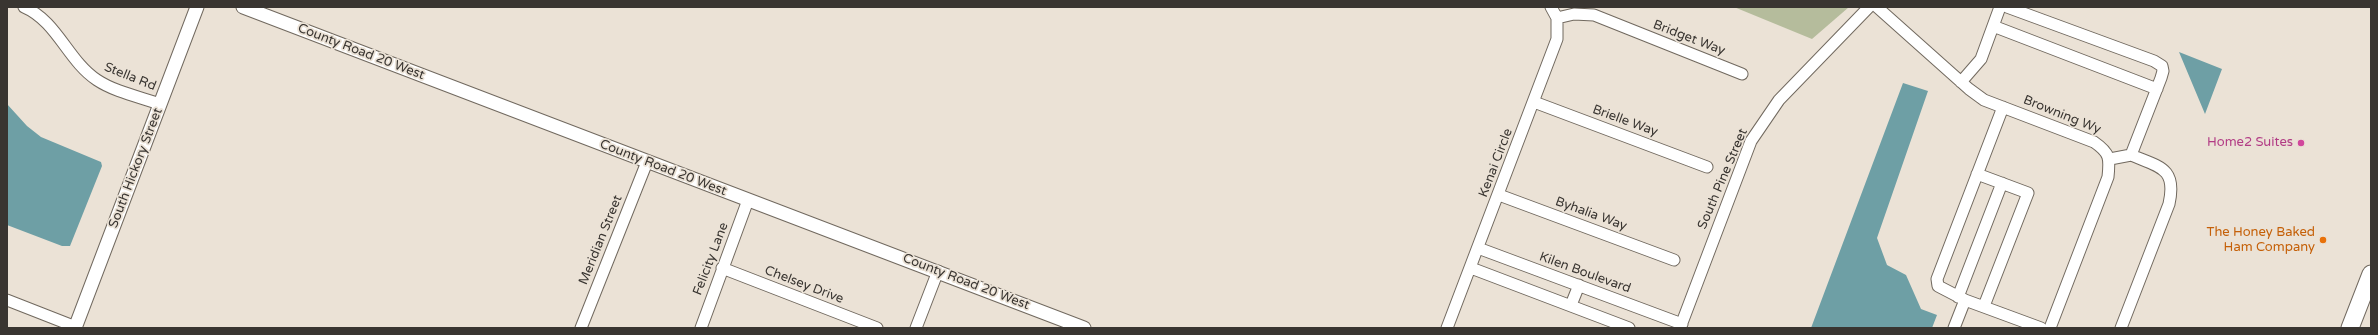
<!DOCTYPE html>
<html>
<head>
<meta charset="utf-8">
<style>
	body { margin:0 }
	#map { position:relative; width:2378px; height:335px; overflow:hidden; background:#ebe2d6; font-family:"Varela Round",sans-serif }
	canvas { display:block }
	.frame { position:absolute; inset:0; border:8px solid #393531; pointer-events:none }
</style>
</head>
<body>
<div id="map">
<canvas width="2378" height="335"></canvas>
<div class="frame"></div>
</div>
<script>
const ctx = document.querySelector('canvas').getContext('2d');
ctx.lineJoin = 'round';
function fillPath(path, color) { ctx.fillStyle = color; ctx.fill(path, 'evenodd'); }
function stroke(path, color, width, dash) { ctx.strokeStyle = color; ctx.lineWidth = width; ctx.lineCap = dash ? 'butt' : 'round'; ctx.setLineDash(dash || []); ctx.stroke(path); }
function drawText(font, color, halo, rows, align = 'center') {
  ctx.font = font + ' "Varela Round",sans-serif'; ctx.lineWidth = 3.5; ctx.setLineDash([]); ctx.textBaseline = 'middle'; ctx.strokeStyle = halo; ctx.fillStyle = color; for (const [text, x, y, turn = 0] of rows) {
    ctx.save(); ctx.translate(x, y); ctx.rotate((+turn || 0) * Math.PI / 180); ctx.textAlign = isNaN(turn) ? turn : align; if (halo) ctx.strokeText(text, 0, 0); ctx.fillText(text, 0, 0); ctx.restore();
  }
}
fillPath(new Path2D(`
	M1734 7H1849L1812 39Z`), '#b5bc9c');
fillPath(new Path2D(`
	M2179 52 2222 69 2205 114Z
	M1903 83 1928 91 1877 238 1887 265 1906 275 1921 309 1937 315 1932 328H1811Z
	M7 104 27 126 41 137 101 162 102 166 70 246H62L7 225Z`), '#6e9fa5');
const minor = new Path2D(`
	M24 7C57 21 68 61 97 80 115 92 140 97 160 104
	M1877 7 1969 89 1984 100 2094 142C2110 153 2110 158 2108 177L2050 328
	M2007 7 2154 61 2162 66 2163 71 2161 78 2131 155 2110 159
	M1557 18 1574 14 1594 15 1742 74
	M1993 26 2157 89
	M1961 82 1981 59 2000 7
	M1534 102 1707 167
	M1977 174 2028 193 1984 306
	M1499 195 1674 260
	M1478 248 1682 324
	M722 268 877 328
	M1471 268 1629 328
	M1958 297 2002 183
	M7 300 76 327
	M1965 300 1938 286 1937 279 2003 107
	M1571 305 1579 285
	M581 328 647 162
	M701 328 748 200
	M916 328 938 271
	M1447 328 1557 39V18L1551 7
	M1680 328 1751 141 1779 100 1869 7
	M1954 328 1965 300 2041 328
	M2121 328 2169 204C2177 168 2160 167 2131 155`);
const tertiary = new Path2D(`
	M243 7 1084 328
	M75 328 197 7`);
const primary = new Path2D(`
	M2350 328 2371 274`);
stroke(minor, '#71695f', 13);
stroke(tertiary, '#71695f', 15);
stroke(primary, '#71695f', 19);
stroke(minor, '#fff', 11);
stroke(tertiary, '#fff', 13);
stroke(primary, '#fff', 17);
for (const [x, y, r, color] of [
	[2301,143,4,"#d1479c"],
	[2323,240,4,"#e8710a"]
]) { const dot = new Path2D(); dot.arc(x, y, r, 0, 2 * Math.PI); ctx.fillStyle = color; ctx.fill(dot); stroke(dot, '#ebe2d6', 1.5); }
drawText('13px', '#393531', '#ebe2d6', [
	["Bridget Way",1689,38,21],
	["County Road 20 West",361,52,21],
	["Stella Rd",130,77,22],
	["Browning Wy",2062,115,22],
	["Brielle Way",1625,121,20],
	["Kenai Circle",1496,163,-69],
	["South Hickory Street",136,168,-69],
	["County Road 20 West",663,168,21],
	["South Pine Street",1723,179,-67],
	["Byhalia Way",1591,214,20],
	["Meridian Street",601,240,-68],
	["Felicity Lane",711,259,-69],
	["Kilen Boulevard",1585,273,20],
	["County Road 20 West",966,282,21],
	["Chelsey Drive",804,285,21]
]);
drawText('13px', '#b23c85', '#ebe2d6', [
	["Home2 Suites",2293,143]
], 'right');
drawText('13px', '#c56008', '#ebe2d6', [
	["The Honey Baked",2315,233],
	["Ham Company",2315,248]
], 'right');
</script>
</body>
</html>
